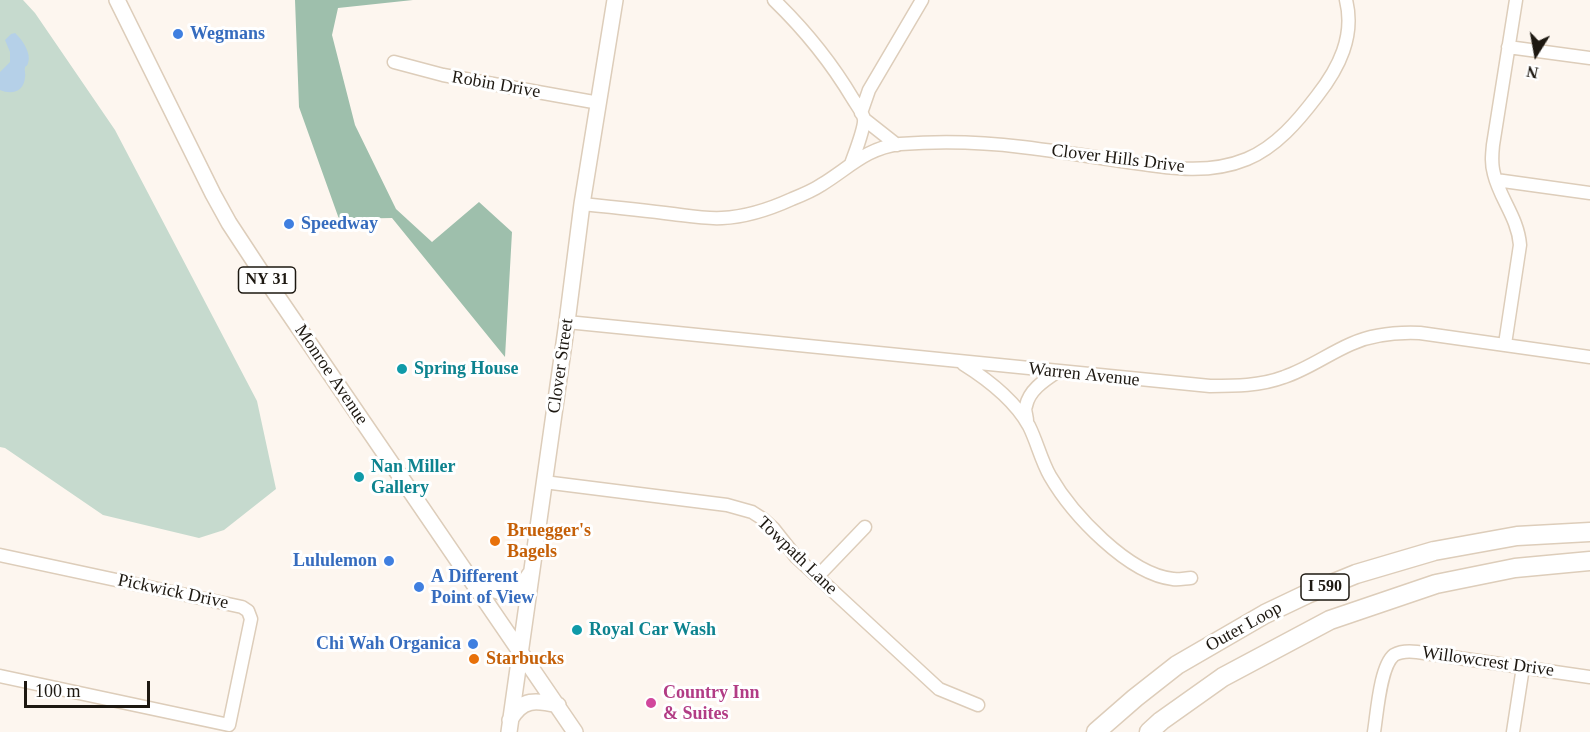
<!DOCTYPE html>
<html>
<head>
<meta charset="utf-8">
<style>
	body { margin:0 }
	#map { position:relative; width:1590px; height:732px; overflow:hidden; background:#fdf6ef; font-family:"Times New Roman",serif }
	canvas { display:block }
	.north { position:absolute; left:1506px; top:24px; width:60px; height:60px; -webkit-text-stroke:4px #fff; paint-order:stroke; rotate:191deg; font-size:16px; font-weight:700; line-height:24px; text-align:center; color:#1d1811 }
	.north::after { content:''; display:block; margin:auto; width:21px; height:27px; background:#1d1811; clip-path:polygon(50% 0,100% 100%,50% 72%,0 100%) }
	.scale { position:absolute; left:24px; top:681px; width:126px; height:27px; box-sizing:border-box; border:3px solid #1d1811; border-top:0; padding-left:8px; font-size:18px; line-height:21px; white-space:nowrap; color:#1d1811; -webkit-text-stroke:4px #fff; paint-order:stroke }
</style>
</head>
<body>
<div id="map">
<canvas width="1590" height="732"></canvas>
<div class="north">N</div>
<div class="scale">100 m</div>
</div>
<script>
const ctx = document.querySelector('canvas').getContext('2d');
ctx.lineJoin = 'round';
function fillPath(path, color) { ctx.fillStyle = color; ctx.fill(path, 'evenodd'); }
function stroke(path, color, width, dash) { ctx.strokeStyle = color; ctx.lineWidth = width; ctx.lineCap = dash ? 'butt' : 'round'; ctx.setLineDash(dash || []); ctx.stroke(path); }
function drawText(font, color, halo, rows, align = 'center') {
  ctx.font = font + ' "Times New Roman",serif'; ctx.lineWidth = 6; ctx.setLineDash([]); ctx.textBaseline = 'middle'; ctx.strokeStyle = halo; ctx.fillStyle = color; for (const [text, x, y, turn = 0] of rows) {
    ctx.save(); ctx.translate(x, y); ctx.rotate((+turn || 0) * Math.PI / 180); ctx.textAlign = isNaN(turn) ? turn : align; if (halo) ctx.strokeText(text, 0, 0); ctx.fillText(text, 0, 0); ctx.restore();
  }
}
fillPath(new Path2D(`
	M0 0H23L35 13 115 130 257 401 276 489 224 530 199 538 103 515 5 448 0 447Z`), '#c6dace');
fillPath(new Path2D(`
	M295 0H413L338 8 332 35 355 125 396 209 432 242 479 202 512 232 505 357 392 218 339 219 299 107Z`), '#9ebfac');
fillPath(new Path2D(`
	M15 33C22 39 32 54 28 63 28 65 26 66 25 67 24 71 26 74 25 77 24 92 12 95 0 90V72L10 62V52L5 40 11 34Z`), '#b5d0e8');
const minor = new Path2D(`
	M774 0C805 30 831 62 853 99 856 104 863 113 864 119 865 128 854 155 851 164
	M1508 47 1590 58
	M394 62 443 75 599 103
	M861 113 869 90 922 0
	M864 119 897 145
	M1496 180 1590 193
	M582 204C612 207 642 210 673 214 689 216 706 219 722 218 746 217 770 209 792 199 802 195 812 191 821 185 849 168 866 148 900 144 941 141 982 142 1022 147 1055 151 1088 156 1121 161 1163 167 1206 176 1247 159 1276 147 1298 121 1317 96 1339 68 1355 36 1346 0
	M567 322 1210 386C1235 386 1260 386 1284 377 1308 369 1328 354 1351 344 1373 334 1396 332 1420 333L1590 357
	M1505 344 1520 245C1518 218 1500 199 1494 174 1491 164 1492 155 1493 145L1516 0
	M963 364C987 379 1015 401 1029 426 1037 442 1041 460 1050 476 1072 514 1128 574 1173 579 1179 580 1186 578 1191 578
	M1027 421C1027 416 1024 410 1026 406 1029 390 1045 380 1057 372
	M544 482 727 505 752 512 763 519 773 528 796 557 939 689 978 705
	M0 555 242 607 248 611 251 619 229 725 0 676
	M818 576 865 527
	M1374 732C1377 714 1380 666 1394 655 1401 651 1409 651 1417 652L1590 677
	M1513 732 1523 667`);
const major = new Path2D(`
	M117 0 213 194 229 223 275 293 575 732
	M471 576C494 591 512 605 530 574
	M510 720C522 698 536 700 558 705
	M509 732 567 322 582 204 615 0`);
const highway = new Path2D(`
	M1096 732 1135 698 1177 665 1265 614 1307 594 1356 574 1434 551 1517 536 1590 532
	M1149 732 1161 721 1223 677 1330 620 1436 584 1515 568 1590 561`);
stroke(minor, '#ddcdba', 15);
stroke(major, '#ddcdba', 18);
stroke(highway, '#ddcdba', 21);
stroke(minor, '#fff', 12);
stroke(major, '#fff', 15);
stroke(highway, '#fff', 18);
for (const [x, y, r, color] of [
	[178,34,6,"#3f7fe0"],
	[289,224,6,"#3f7fe0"],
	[402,369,6,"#0f9aa8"],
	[359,477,6,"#0f9aa8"],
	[495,541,6,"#e8710a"],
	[389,561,6,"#3f7fe0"],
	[419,587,6,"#3f7fe0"],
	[577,630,6,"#0f9aa8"],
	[473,644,6,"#3f7fe0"],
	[474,659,6,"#e8710a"],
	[651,703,6,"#d1479c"]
]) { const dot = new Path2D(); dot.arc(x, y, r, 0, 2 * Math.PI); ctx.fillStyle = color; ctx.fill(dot); stroke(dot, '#fff', 2); }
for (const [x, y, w] of [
	[267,280,57],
	[1325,587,48]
]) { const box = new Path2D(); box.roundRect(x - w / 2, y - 13, w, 26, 4.5); ctx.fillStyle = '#fff'; ctx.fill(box); stroke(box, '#1d1811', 1.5); }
drawText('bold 16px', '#1d1811', null, [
	["NY 31",267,280],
	["I 590",1325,587]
]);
drawText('bold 18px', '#366cbe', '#fff', [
	["Wegmans",190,34],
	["Speedway",301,224],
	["Lululemon",377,561,"right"],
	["A Different",431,577],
	["Point of View",431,598],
	["Chi Wah Organica",461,644,"right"]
], 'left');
drawText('18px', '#1d1811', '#fff', [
	["Robin Drive",496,85,10],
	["Clover Hills Drive",1118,159,7],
	["Clover Street",561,366,-82],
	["Monroe Avenue",331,375,56],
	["Warren Avenue",1084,375,6],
	["Towpath Lane",797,556,44],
	["Pickwick Drive",173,592,12],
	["Outer Loop",1244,627,-29],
	["Willowcrest Drive",1488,662,8]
]);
drawText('bold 18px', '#0d838f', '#fff', [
	["Spring House",414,369],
	["Nan Miller",371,467],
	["Gallery",371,488],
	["Royal Car Wash",589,630]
], 'left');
drawText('bold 18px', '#c56008', '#fff', [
	["Bruegger's",507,531],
	["Bagels",507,552],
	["Starbucks",486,659]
], 'left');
drawText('bold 18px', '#b23c85', '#fff', [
	["Country Inn",663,693],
	["& Suites",663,714]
], 'left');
</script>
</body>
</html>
